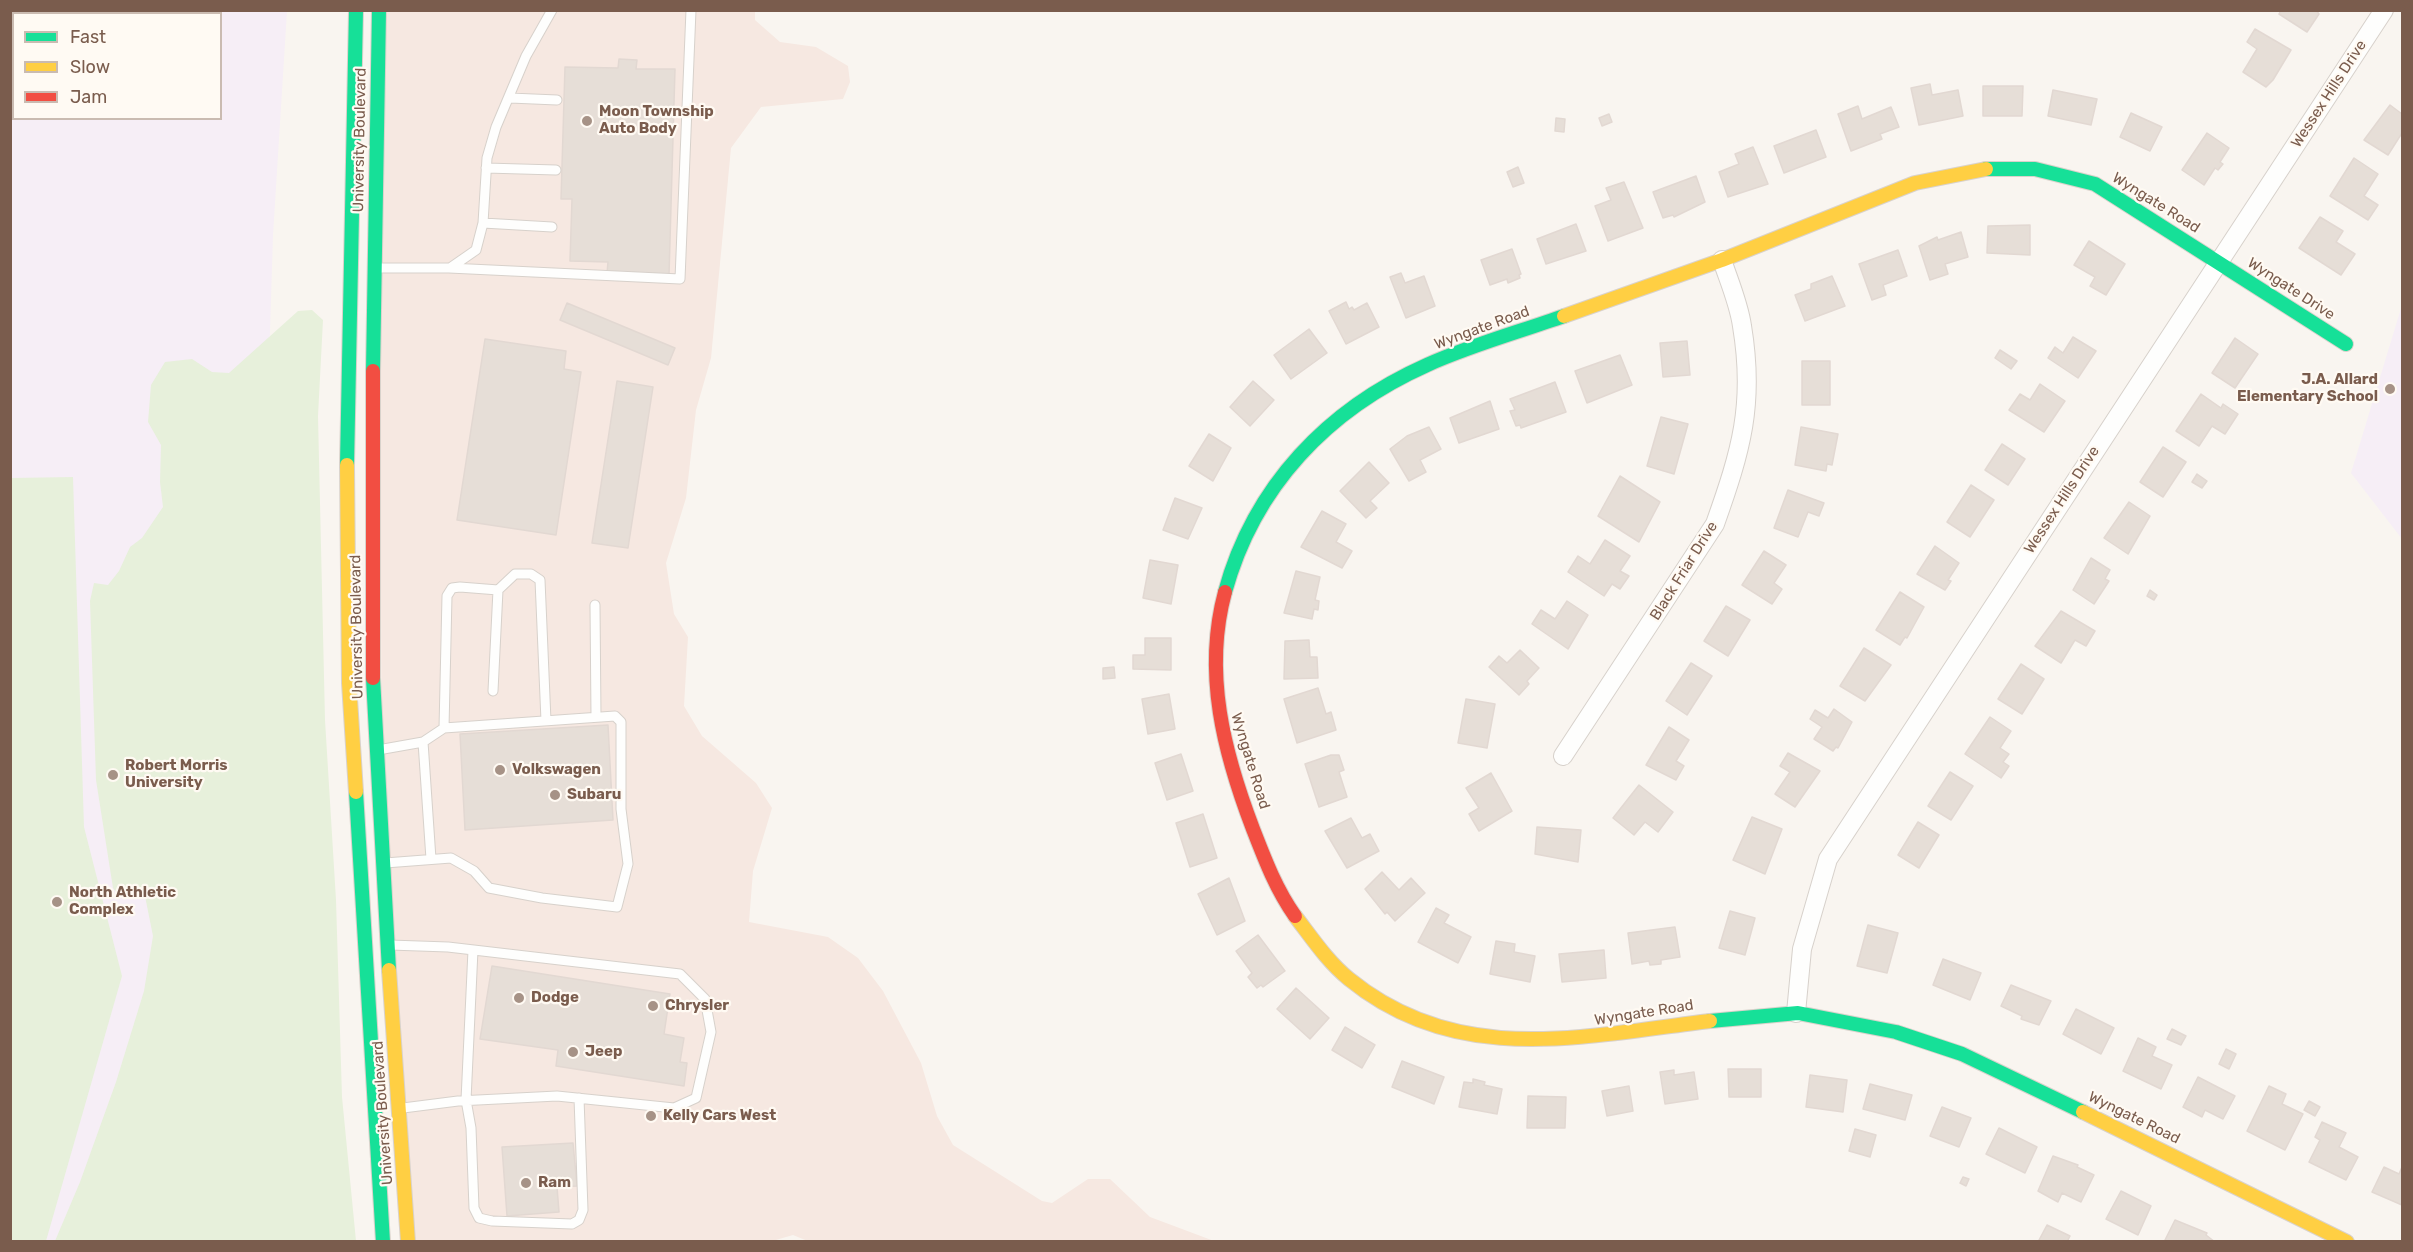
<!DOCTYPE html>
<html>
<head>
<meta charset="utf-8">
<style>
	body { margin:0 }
	#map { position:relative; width:2413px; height:1252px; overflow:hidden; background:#f9f5f0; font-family:Rubik,sans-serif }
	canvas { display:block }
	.frame { position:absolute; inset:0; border:12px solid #7a5c4d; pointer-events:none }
	.legend { position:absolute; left:12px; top:12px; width:210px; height:108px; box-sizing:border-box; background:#fffaf3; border:2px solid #cabbb1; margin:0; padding:8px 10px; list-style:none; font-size:18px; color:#7a5c4d }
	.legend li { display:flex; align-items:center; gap:12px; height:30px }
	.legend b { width:30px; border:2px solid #cabbb1 }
</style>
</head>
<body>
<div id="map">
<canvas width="2413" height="1252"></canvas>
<div class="frame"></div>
<ul class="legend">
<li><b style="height:8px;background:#16e098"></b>Fast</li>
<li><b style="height:8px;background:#ffcf43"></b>Slow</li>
<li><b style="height:8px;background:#f24e42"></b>Jam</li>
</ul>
</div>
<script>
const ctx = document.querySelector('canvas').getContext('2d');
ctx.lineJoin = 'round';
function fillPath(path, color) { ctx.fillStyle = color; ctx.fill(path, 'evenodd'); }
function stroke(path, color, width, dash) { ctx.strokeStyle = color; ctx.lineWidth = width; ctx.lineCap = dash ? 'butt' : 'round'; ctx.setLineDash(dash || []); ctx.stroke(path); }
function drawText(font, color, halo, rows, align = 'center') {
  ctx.font = font + ' Rubik,sans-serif'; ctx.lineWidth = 4.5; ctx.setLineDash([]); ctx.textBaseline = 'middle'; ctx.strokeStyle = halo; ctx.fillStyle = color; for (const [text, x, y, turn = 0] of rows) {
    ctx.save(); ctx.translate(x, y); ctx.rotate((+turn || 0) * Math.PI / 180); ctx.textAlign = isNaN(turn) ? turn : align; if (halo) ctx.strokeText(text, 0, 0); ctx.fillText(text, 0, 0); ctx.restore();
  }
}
fillPath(new Path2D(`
	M379 11H755V20L780 42 816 47 848 66 850 82 843 99 761 107 731 148 711 358 696 410 686 498 666 563 674 614 688 637 684 706 702 736 756 783 772 808 753 871 749 922 828 937 858 958 883 991 921 1063 937 1116 953 1145 1042 1201 1052 1203 1088 1179H1110L1150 1217 1214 1241 810 1242 793 1235 769 1242 408 1241 382 865Z`), '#f6e8e1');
fillPath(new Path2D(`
	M10 11H287L273 235 262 589 78 1241H11ZM14 14H220V118H14Z
	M2402 305V539L2351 473Z`), '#f6eef6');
fillPath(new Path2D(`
	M312 310 323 320 318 416 325 720 336 900 342 1097 356 1241H55L80 1182 116 1082 144 991 153 936 145 896 131 893 119 896 113 888 96 780 90 601 94 583 108 585 119 571 130 547 142 538 163 507 160 482 161 445 148 422 151 385 165 362 192 359 212 372 229 373 298 311Z
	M73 477 84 827 122 976 46 1241H11V478Z`), '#e7f0db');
const building = new Path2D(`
	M2281 10H2316L2319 14 2307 32 2279 14Z
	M2255 29 2291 50 2273 80 2266 87 2243 72 2257 49 2247 42Z
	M619 59 637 60 636 69H675L669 275 607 273 608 262 570 261 572 199H561L565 67 618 68Z
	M1930 84 1932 95 1958 90 1963 116 1919 125 1911 88Z
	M1983 86H2023L2022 116H1983Z
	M2053 90 2097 99 2091 125 2048 116Z
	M2390 105 2402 114V133L2388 155 2364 140Z
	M1858 106 1862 119 1891 107 1899 127 1880 134 1882 139 1851 151 1838 114Z
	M2131 113 2162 127 2150 151 2120 137Z
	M1609 114 1612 122 1602 126 1599 118Z
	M1556 118 1565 119 1564 132 1555 131Z
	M1816 130 1826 157 1784 173 1774 146Z
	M2207 133 2229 148 2220 162 2223 164 2218 170 2215 168 2204 185 2182 170Z
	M1753 147 1768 184 1728 197 1719 172 1739 164 1735 154Z
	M2354 158 2378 174 2364 196 2378 205 2368 220 2330 196Z
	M1518 167 1524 183 1513 187 1507 172Z
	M1696 176 1705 202 1674 217 1673 215 1663 218 1653 192Z
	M1624 182 1643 228 1608 241 1595 206 1611 200 1606 188Z
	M2320 217 2343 231 2336 242 2355 254 2341 275 2299 248Z
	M1576 224 1586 251 1546 264 1537 239Z
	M2030 225V255L1987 253 1988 226Z
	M1961 232 1968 257 1945 264 1948 274 1930 280 1919 246 1937 237 1938 240Z
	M2089 241 2125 264 2106 295 2090 286 2095 277 2074 265Z
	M1512 249 1521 274 1519 275 1520 278 1508 283 1507 279 1490 285 1481 260Z
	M1898 250 1907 276 1883 285 1886 295 1872 300 1859 264Z
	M1401 273 1405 283 1424 276 1435 306 1406 318 1390 277Z
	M1832 276 1845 306 1805 321 1795 295 1811 289V284Z
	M1346 302 1349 309 1352 307 1354 310 1367 303 1379 327 1346 344 1329 311Z
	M567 303 675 348 668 365 560 320Z
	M1309 329 1327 353 1291 379 1274 355Z
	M2073 337 2096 351 2078 378 2048 358 2055 347 2063 353Z
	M2235 338 2258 354 2235 388 2212 373Z
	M485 339 566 351 564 369 581 372 556 535 457 520Z
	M1687 341 1690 375 1663 377 1660 343Z
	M2000 350 2017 361 2011 369 1995 358Z
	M1620 355 1632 385 1587 403 1575 371Z
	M1802 361H1830V405H1802Z
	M617 381 653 387 628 548 592 543Z
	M1253 381 1274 400 1250 426 1230 407Z
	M1555 382 1566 412 1521 428 1520 425 1516 426 1510 411 1515 410 1510 399Z
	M2040 384 2065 401 2044 432 2009 410 2020 394 2030 400Z
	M2201 394 2221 408 2223 404 2238 414 2225 434 2212 426 2199 446 2176 431Z
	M1490 401 1499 429 1459 443 1450 418Z
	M1661 417 1688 424 1674 474 1647 466Z
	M1429 427 1441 449 1420 460 1426 472 1409 481 1390 449 1407 436Z
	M1801 427 1838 434 1832 465 1827 464 1826 471 1795 465Z
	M1209 434 1231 448 1213 481 1189 466Z
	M2002 444 2025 459 2008 485 1985 470Z
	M2163 447 2186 462 2163 497 2140 482Z
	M1369 462 1389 483 1370 501 1377 508 1366 518 1340 491Z
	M2197 474 2207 481 2202 488 2192 482Z
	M1620 476 1660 502 1639 542 1598 516Z
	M1971 485 1994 500 1970 537 1947 522Z
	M1788 490 1824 503 1819 516 1808 512 1798 537 1774 528Z
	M1175 498 1202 508 1188 539 1163 530Z
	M2129 502 2150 516 2128 554 2104 538Z
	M1322 511 1346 524 1336 542 1352 551 1342 568 1301 547Z
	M1605 540 1630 556 1620 571 1629 576 1620 589 1612 584 1604 596 1568 572 1578 556 1590 564Z
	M1935 546 1959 563 1948 580 1951 581 1945 590 1917 574Z
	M1764 551 1786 565 1774 583 1782 589 1772 604 1742 585Z
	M2091 558 2110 570 2105 579 2109 581 2094 604 2073 590Z
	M1150 560 1178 565 1171 604 1143 598Z
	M1296 571 1320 577 1315 600 1319 601 1318 610 1314 609 1312 619 1284 613Z
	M2150 590 2157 595 2154 600 2147 596Z
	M1900 592 1924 607 1907 638 1905 637 1900 645 1876 630Z
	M1567 601 1588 615 1568 649 1532 624 1541 610 1555 619Z
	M1726 606 1750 620 1728 656 1704 641Z
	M2061 611 2095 631 2086 646 2075 640 2061 663 2035 646Z
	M1145 638H1171V670L1133 669V655H1145Z
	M1309 640 1310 657H1317L1318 678 1284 679 1285 641Z
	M1864 648 1891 665 1865 701 1840 686Z
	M1520 650 1539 668 1527 681 1529 684 1519 695 1489 667 1499 656 1507 663Z
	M1691 663 1712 676 1687 715 1666 701Z
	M2021 664 2044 679 2022 714 1998 699Z
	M1114 667 1115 678 1103 679V668Z
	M1318 688 1326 714 1331 712 1336 730 1297 743 1284 699Z
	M1169 694 1175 729 1148 734 1142 699Z
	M1466 699 1495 704 1487 748 1458 743Z
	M1834 709 1852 722 1838 748 1836 747 1833 751 1814 739 1822 727 1810 719 1815 710 1828 718Z
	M1990 717 2011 731 2000 748 2009 754 2003 762 2009 766 2001 778 1965 754Z
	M608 725 613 820 465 830 460 734Z
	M1669 727 1689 740 1676 761 1684 766 1676 780 1646 765Z
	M1788 753 1820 771 1795 807 1775 794 1790 772 1780 766Z
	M1181 754 1193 791 1167 800 1155 763Z
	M1331 755H1339L1344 770 1339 772 1347 797 1319 807 1305 764Z
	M1950 772 1973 786 1951 820 1928 806Z
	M1491 773 1512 811 1479 831 1469 814 1479 808 1466 788Z
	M1639 785 1673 812 1658 832 1645 822 1634 835 1613 818Z
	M1203 814 1217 858 1190 867 1176 823Z
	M1752 817 1782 829 1765 874 1733 860Z
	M1351 818 1362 838 1370 834 1379 851 1347 868 1325 831Z
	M1918 822 1939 835 1919 868 1898 855Z
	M1537 827 1581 830 1578 862 1535 854Z
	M1382 872 1399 890 1411 878 1425 893 1395 921 1387 912 1385 914 1365 889Z
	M1229 878 1245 921 1217 935 1198 894Z
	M1436 908 1449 915 1444 923 1471 937 1458 963 1418 942Z
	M1730 911 1755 918 1745 955 1719 948Z
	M1868 925 1898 933 1887 973 1857 966Z
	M1675 927 1680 957 1661 960V964L1650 965 1649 961 1632 964 1628 933Z
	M1258 935 1285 971 1263 987 1261 985 1257 988 1248 977 1252 973 1236 951Z
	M1496 941 1515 944 1514 952 1535 956 1530 982 1490 974Z
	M1604 950 1606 978 1562 982 1559 954Z
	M1943 959 1981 973 1970 1000 1933 985Z
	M492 966 670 994 664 1034 684 1038 680 1062 687 1063 684 1086 556 1066 558 1050 480 1039Z
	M2011 985 2051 1001 2039 1025 2021 1019 2022 1016 2001 1006Z
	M1296 988 1329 1018 1310 1039 1277 1009Z
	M2076 1009 2114 1028 2101 1054 2063 1034Z
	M1345 1027 1375 1045 1362 1068 1332 1050Z
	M2172 1029 2186 1036 2181 1045 2167 1039Z
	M2138 1038 2156 1047 2152 1056 2172 1065 2161 1089 2123 1071Z
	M2226 1049 2236 1054 2229 1069 2219 1064Z
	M1402 1061 1444 1077 1434 1104 1392 1087Z
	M1728 1069H1761V1097H1729Z
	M1674 1070V1075L1694 1072 1698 1099 1665 1104 1660 1072Z
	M1810 1075 1847 1080 1843 1112 1806 1107Z
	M2198 1077 2235 1096 2223 1119 2205 1110 2202 1117 2183 1107Z
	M1473 1079 1485 1082 1484 1085 1502 1089 1497 1114 1459 1107 1464 1082 1473 1083Z
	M1870 1084 1912 1095 1905 1120 1863 1109Z
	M1629 1086 1633 1111 1607 1116 1602 1091Z
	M2269 1086 2286 1094 2282 1104 2303 1114 2285 1150 2247 1131Z
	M1528 1096 1566 1097 1565 1128H1527Z
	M2309 1101 2320 1107 2315 1116 2304 1110Z
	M1942 1107 1971 1118 1959 1147 1930 1136Z
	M2322 1122 2346 1133 2339 1147 2358 1157 2346 1180 2309 1162 2320 1140 2315 1137Z
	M1999 1128 2037 1147 2025 1173 1986 1154Z
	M1855 1129 1876 1135 1870 1157 1849 1151Z
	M573 1143 577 1186 557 1187 559 1212 507 1216 502 1147Z
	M2053 1156 2078 1165 2077 1167 2094 1175 2081 1202 2062 1193 2058 1202 2038 1191Z
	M2384 1167 2399 1174 2402 1167V1205L2372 1192Z
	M1963 1177 1969 1179 1966 1186 1960 1183Z
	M2121 1191 2151 1206 2138 1235 2106 1219Z
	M2175 1220 2207 1233 2206 1235 2215 1242H2164Z
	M2047 1225 2070 1236 2067 1242H2038Z`);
fillPath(building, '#e6ded7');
stroke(building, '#e2d8d2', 1.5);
const lane = new Path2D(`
	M510 98 557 100
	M486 168 556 170
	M483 223 487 158 496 127 526 56 552 10
	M377 268H449L680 279 691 10
	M450 268 476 250 483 223 552 227
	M595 605 596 717
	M493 691 498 590 515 574H531L540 580 546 721
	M444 728 447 596 452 588 460 587 498 590
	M423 742 431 859
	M378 750 423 742 444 728 615 716 621 722V809L628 864 617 907 542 898 489 888 474 871 451 858 385 863
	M390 945 448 947 680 974 705 999 711 1032 696 1098 674 1108 557 1096 458 1101 403 1108
	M473 950 466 1100 471 1128 474 1208 479 1218 492 1221 572 1224 579 1220 583 1210 579 1098`);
const street = new Path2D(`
	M1563 756 1715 524C1741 451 1755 404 1742 326 1739 304 1729 281 1722 260
	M1796 1013 1802 949 1828 859 2384 10`);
const fast = new Path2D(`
	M1986 169H2035L2095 184 2346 344
	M373 371 379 10
	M347 465 356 10
	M1225 592C1254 486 1328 409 1427 365 1471 345 1519 332 1564 316
	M373 678 389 970
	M356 792 383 1242
	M1710 1021 1798 1013 1896 1032 1962 1054 2083 1112`);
const slow = new Path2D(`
	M1564 316 1722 260 1915 183 1986 169
	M347 465 349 683 356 792
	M1295 916C1312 938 1327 961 1349 979 1458 1068 1584 1036 1710 1021
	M389 970 408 1242
	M2083 1112 2347 1242`);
const jam = new Path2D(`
	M373 371V678
	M1225 592C1203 673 1224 753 1253 829 1265 860 1276 889 1295 916`);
stroke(lane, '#d7d1cb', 11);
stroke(street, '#d7d1cb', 20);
stroke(fast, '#d9d2cb', 16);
stroke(slow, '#d9d2cb', 16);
stroke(jam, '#d9d2cb', 16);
stroke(lane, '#fefefd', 9);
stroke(street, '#fefefd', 18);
stroke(fast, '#16e098', 14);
stroke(slow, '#ffcf43', 14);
stroke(jam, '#f24e42', 14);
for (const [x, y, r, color] of [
	[587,121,6,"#a69286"],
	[2390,389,6,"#a69286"],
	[500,770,6,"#a69286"],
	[113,775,6,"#a69286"],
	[555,795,6,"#a69286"],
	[57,902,6,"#a69286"],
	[519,998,6,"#a69286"],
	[653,1006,6,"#a69286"],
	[573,1052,6,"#a69286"],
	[651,1116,6,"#a69286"],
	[526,1183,6,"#a69286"]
]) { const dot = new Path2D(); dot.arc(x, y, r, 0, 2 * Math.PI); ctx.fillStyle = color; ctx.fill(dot); stroke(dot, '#fffaf3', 2); }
drawText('15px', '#7a5c4d', '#fffaf3', [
	["Wessex Hills Drive",2329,94,-57],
	["University Boulevard",360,140,-89],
	["Wyngate Road",2156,203,32],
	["Wyngate Drive",2291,289,33],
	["Wyngate Road",1482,328,-20],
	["Wessex Hills Drive",2062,500,-57],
	["Black Friar Drive",1684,571,-58],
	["University Boulevard",357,627,-91],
	["Wyngate Road",1250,761,73],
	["Wyngate Road",1644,1013,-9],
	["University Boulevard",383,1113,-94],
	["Wyngate Road",2134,1118,26]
]);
drawText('bold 15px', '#7a5c4d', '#fffaf3', [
	["Moon Township",599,112],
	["Auto Body",599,129],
	["J.A. Allard",2378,380,"right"],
	["Elementary School",2378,397,"right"],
	["Robert Morris",125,766],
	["University",125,783],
	["Volkswagen",512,770],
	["Subaru",567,795],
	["North Athletic",69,893],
	["Complex",69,910],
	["Dodge",531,998],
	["Chrysler",665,1006],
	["Jeep",585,1052],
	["Kelly Cars West",663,1116],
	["Ram",538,1183]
], 'left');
</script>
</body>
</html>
